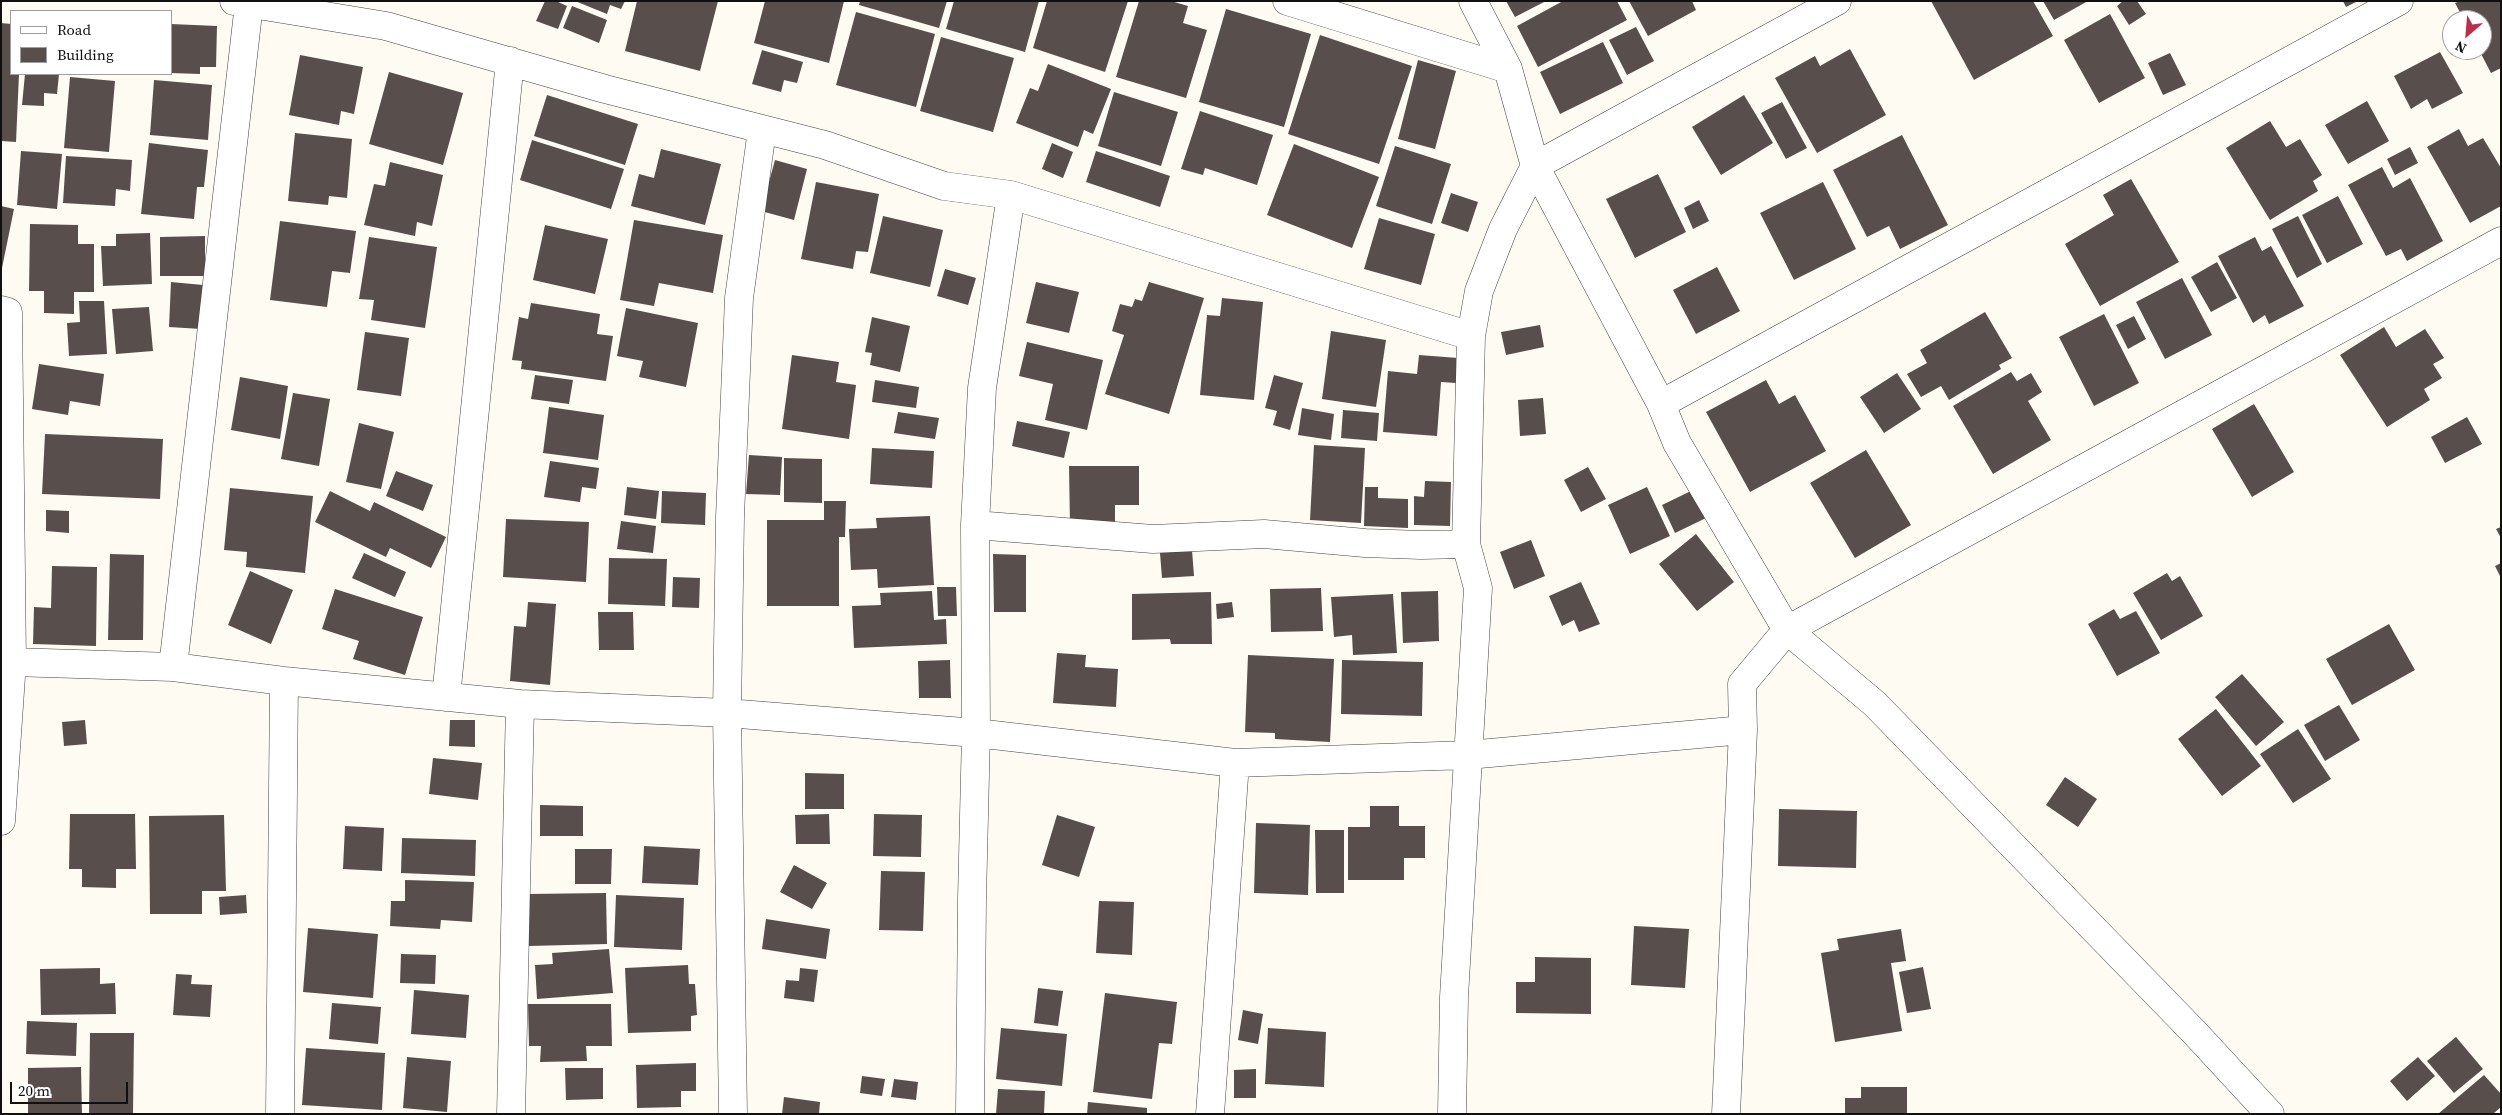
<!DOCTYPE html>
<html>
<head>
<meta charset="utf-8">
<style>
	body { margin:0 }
	#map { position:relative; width:2502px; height:1115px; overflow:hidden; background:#fefbf3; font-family:"Source Serif 4",serif }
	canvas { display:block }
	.frame { position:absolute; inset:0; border:2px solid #101010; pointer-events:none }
	.legend { position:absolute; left:10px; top:10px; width:162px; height:65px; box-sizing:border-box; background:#fff; border:1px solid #9f9f9f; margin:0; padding:6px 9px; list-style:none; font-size:15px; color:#101010 }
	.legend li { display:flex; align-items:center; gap:10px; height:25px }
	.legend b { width:25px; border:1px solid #9f9f9f }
	.north { position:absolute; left:2442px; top:10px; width:50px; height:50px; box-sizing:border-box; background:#fff; border:1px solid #9f9f9f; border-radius:50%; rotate:207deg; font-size:14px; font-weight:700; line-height:20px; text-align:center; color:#101010 }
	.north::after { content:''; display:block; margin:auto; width:18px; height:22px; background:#bb2d48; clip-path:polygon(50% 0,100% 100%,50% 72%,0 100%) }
	.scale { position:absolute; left:10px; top:1082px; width:118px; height:22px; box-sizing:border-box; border:2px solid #101010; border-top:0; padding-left:6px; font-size:15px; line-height:18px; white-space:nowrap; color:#101010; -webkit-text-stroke:4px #fff; paint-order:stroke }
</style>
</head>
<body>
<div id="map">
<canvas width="2502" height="1115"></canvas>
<div class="frame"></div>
<ul class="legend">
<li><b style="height:6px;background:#fff"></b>Road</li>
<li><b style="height:14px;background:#584f4d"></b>Building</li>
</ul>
<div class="north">N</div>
<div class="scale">20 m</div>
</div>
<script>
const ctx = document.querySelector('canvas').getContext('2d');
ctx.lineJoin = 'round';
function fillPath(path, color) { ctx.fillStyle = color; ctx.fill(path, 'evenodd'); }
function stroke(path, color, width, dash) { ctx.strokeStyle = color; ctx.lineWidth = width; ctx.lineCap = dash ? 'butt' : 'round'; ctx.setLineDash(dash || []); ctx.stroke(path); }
fillPath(new Path2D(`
	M545 1H556L567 6 558 29 536 21Z
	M575 1H625L621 9 610 5 607 14Z
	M637 1H718L700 71 625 51Z
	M765 1H844L829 63 754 43Z
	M860 1H947L939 28 859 5Z
	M954 1H1039L1025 52 946 29Z
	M1047 1H1128L1105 72 1033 48Z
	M1139 1H1171L1188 6 1183 23 1207 30 1186 98 1116 77Z
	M1506 1H1546L1515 17Z
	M1563 1H1617L1627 20 1538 67 1517 26Z
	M1629 1H1692L1696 10 1648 36Z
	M1931 1H2033L2053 36 1974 80Z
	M2043 1H2088L2054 20Z
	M2123 1H2137L2146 14 2129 25 2117 6Z
	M2343 1H2358L2346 7Z
	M2460 1H2501V68L2491 73 2479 50H2482V20H2464L2455 3Z
	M572 6 607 20 599 43 563 28Z
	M1226 9 1311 34 1284 127 1199 102Z
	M856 12 935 34 916 107 836 85Z
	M2110 14 2145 78 2099 103 2064 40Z
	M1 23 11 24V74H19L16 142 1 141Z
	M171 24 217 26 216 67H200V74L171 73Z
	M1636 27 1654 61 1627 75 1609 40Z
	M1320 35 1412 66 1379 164 1288 134Z
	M941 37 1014 58 993 132 920 111Z
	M1603 42 1623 83 1560 114 1540 72Z
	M1850 49 1886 115 1817 153 1775 78 1815 56 1820 66Z
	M762 50 803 62 797 83 784 80 781 92 752 84Z
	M2440 52 2463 93 2432 109 2427 99 2411 109 2394 76Z
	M2170 53 2186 85 2163 95 2148 63Z
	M300 55 363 67 354 114 341 111 339 125 289 115Z
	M1418 60 1456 71 1435 149 1398 139Z
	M1048 64 1111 89 1093 134 1084 130 1078 147 1016 123 1030 88 1038 91Z
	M389 72 463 93 443 165 369 144Z
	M25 74H59L57 94 44 93V106L22 105Z
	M70 77 115 81 109 152 64 148Z
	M154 80 212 85 208 140 150 135Z
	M1114 92 1178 112 1161 166 1098 146Z
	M547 95 638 124 625 165 534 136Z
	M1744 95 1773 143 1721 175 1692 127Z
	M2367 101 2389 141 2348 164 2325 125Z
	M1782 102 1807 148 1786 159 1761 113Z
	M1200 111 1273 135 1257 185 1205 168 1203 175 1181 169Z
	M2270 121 2286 147 2300 139 2322 175 2313 181 2318 191 2270 220 2226 148Z
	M2459 129 2468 146 2483 138 2501 168V206L2470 223 2427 147Z
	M295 133 352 139 347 198 329 196 328 205 288 201Z
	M1902 135 1948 225 1900 249 1889 226 1867 237 1833 170Z
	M532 140 624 169 611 209 520 180Z
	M149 143 208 150 204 187H197L194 219 141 214Z
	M1052 143 1073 152 1063 178 1042 169Z
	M1294 144 1379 177 1352 248 1267 215Z
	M1395 146 1451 164 1432 224 1376 206Z
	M2410 147 2418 163 2395 175 2387 159Z
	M661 149 721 164 705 225 631 206 639 174 654 178Z
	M21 151 62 154 57 209 17 205Z
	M1096 151 1170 176 1160 207 1086 182Z
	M66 156 132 160 130 191 116 189 115 206 63 203Z
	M775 160 807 169 794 220 761 211Z
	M390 162 443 175 432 226 417 222 415 236 364 225 374 184 385 186Z
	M2382 167 2393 188 2410 178 2443 241 2407 261 2401 249 2386 256 2348 185Z
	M1658 174 1686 232 1635 258 1606 199Z
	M2131 179 2179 262 2100 306 2065 244 2114 215 2103 195Z
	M816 182 879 194 868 252 856 251 853 269 801 259Z
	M1823 182 1856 249 1794 280 1760 213Z
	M1451 193 1478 202 1468 232 1441 223Z
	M2338 196 2363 244 2327 263 2302 215Z
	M1699 200 1709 221 1693 229 1684 208Z
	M1 206 14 209 2 268H1Z
	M883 216 943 230 930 287 870 273Z
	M2298 216 2322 264 2297 278 2272 229Z
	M1379 218 1435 234 1421 285 1364 269Z
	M634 220 723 235 713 293 659 283 654 306 620 300Z
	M280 221 356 231 350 273 332 271 327 307 270 300Z
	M30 224 78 225V244H94V292H74V314L44 313V291H29Z
	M545 225 608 239 595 294 533 280Z
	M150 233 152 284 103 286 101 246H116V234Z
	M205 236V276H160V237Z
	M369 237 437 247 425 328 371 320 374 300 359 299Z
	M2255 237 2262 251 2271 246 2304 306 2269 324 2265 315 2253 323 2218 256Z
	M2217 262 2237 298 2211 312 2191 277Z
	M1717 267 1740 311 1696 334 1673 290Z
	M945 269 976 278 968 305 937 296Z
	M2182 278 2212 335 2165 359 2136 302Z
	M171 282 203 285 201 329 169 327Z
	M1036 282 1079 292 1069 333 1026 323Z
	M1149 282 1204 298 1169 414 1105 394 1124 335 1112 331 1120 304 1132 307 1135 299 1142 301Z
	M1222 298 1263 302 1254 400 1200 395 1207 315 1220 316Z
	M79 301H104L107 354 69 356 67 323 80 322Z
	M531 303 600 314 597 334 613 336 606 381 521 369 522 361 512 360 519 317 528 319Z
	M149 307 153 351 116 354 112 309Z
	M626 308 698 323 686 387 639 377 643 361 617 356Z
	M1985 312 2012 358 1999 365 2001 369 1949 400 1941 386 1921 397 1907 374 1927 363 1920 350Z
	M2104 314 2139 383 2094 406 2059 337Z
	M2134 316 2146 339 2128 349 2116 325Z
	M872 317 910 326 900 372 870 365 872 353 865 352Z
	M1540 325 1544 347 1506 355 1501 332Z
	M2384 327 2396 347 2425 329 2444 358 2433 364 2442 378 2424 389 2430 400 2387 427 2340 355Z
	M1331 331 1386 340 1376 407 1322 399Z
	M365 332 409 338 401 396 357 390Z
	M1027 342 1103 360 1087 430 1045 420 1053 384 1019 376Z
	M792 355 839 362 836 382 856 385 849 439 782 429Z
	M1419 355 1458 358 1456 383 1441 382 1437 436 1383 432 1388 371 1417 374Z
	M39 364 104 374 100 406 70 401 68 415 32 409Z
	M2011 372 2017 381 2031 373 2042 392 2028 401 2051 440 1993 474 1953 406Z
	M1897 373 1921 409 1884 433 1860 397Z
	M535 375 573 380 569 404 531 399Z
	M1274 375 1303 383 1290 430 1273 425 1277 411 1265 408Z
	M240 377 288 386 280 439 231 430Z
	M875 380 919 387 916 408 872 402Z
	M1766 380 1779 404 1795 395 1826 451 1750 492 1706 412Z
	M293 393 330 399 319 466 281 459Z
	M1543 398 1546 434 1520 436 1518 400Z
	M2254 404 2294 472 2252 497 2212 429Z
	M549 407 604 415 598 460 543 453Z
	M1302 408 1334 414 1331 440 1298 435Z
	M1343 410 1379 413 1377 441 1341 438Z
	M898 412 939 418 935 439 894 433Z
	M2467 417 2482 444 2445 463 2431 437Z
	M1017 421 1070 432 1064 458 1012 446Z
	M359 423 394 432 381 489 346 482Z
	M45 434 163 439 160 499 42 494Z
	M1314 445 1365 448 1361 523 1310 520Z
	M872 448 934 451 932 488 870 484Z
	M1866 450 1911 525 1855 558 1810 483Z
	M749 455 782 457 780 495 746 494Z
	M784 458 822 459V503L784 502Z
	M550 461 599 468 596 489 582 487 580 502 544 497Z
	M1069 466H1139V505H1115V526H1070Z
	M1588 467 1606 499 1581 512 1564 480Z
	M396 471 433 485 423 511 386 496Z
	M1425 481 1451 482 1450 526 1414 525V496L1424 497Z
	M627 487 659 491 656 519 624 515Z
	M1365 487H1378V498L1408 499V528L1364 526Z
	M1647 487 1670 536 1630 554 1608 505Z
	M230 488 313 496 305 573 246 567 247 552 224 550Z
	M1693 490 1706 518 1675 533 1662 505Z
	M330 491 370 511 374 502 446 537 431 568 390 548 386 557 315 522Z
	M662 491 706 493 705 525 661 523Z
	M824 501H846L845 537H839V606H767V520H824Z
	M46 510 69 511V533L46 531Z
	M930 516 934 585 878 588 877 569 851 570 849 529 877 528 876 518Z
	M506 519 589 522 586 582 503 577Z
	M621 521 656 526 653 553 617 549Z
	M2501 527V538L2496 529Z
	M1696 534 1734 582 1697 611 1659 564Z
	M1531 540 1545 576 1514 589 1500 552Z
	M1192 550 1194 576 1162 578 1160 553Z
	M364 553 406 572 395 597 352 578Z
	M110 554 144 555 143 640H108Z
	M993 554 1026 555V612H994Z
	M609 558 667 559 665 606 608 604Z
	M2501 563V578L2495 566Z
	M52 566 97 567 96 646 33 644 34 607 51 608Z
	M250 571 293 590 271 644 228 625Z
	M2167 573 2172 581 2180 576 2203 616 2161 640 2133 593Z
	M673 577 700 578 699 608 672 607Z
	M1581 582 1600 624 1579 632 1574 620 1562 626 1549 596Z
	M937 587H956L957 616H938Z
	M1321 588 1323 631 1271 632 1270 589Z
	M335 589 423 617 405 675 353 659 359 641 322 629Z
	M932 591 934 620 946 619 947 644 854 648 852 606 881 605 880 593Z
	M1438 591 1439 641 1403 643 1401 592Z
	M1211 592 1212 644H1171L1170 639 1132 640V594Z
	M1393 594 1397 653 1353 655 1352 635 1334 637 1331 597Z
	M528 602 556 604 550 685 510 681 514 626 526 627Z
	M1232 602 1234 617 1217 619 1216 604Z
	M2114 609 2120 619 2136 611 2160 653 2117 676 2088 624Z
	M598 612H633L634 650H599Z
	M2389 624 2415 670 2352 705 2326 659Z
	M1057 653 1086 655 1085 667 1118 669 1116 707 1053 703Z
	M1248 655 1334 659 1330 742 1275 739V733L1245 732Z
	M950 660 951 698H919L918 661Z
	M1342 660 1423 662 1422 716 1341 714Z
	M2242 674 2284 722 2256 746 2215 697Z
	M2339 705 2360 740 2325 761 2304 725Z
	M2216 709 2261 766 2222 796 2178 739Z
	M85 720 87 744 64 746 62 722Z
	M450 720H475V747L449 746Z
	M2298 729 2331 779 2293 803 2260 754Z
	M433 758 482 763 478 800 429 794Z
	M805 773 844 774V809H805Z
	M2065 777 2097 799 2078 827 2046 805Z
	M540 805 583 806V836H540Z
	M1370 806H1399V826H1425V858H1404V880H1348V827H1370Z
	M1779 809 1857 811 1856 868 1778 866Z
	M70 814H135L136 869H116V888L82 887V869H69Z
	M829 814 830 844H796L795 815Z
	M874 814 922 815 921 857 873 856Z
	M224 815 226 891H202V914H150L149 816Z
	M1057 815 1095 827 1079 877 1042 865Z
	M1256 823 1310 825 1308 895 1254 893Z
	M345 826 384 828 382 871 343 869Z
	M1315 830H1344V893H1316Z
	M402 838 476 840 475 876 401 873Z
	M644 846 700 849 698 885 642 883Z
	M575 849H612L611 884H575Z
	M794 865 827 883 812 909 780 892Z
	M881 871 925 872 923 931 879 930Z
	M405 880 474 882 472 922 441 920 440 929 390 926 391 901H405Z
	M606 893 607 944 529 946 528 894Z
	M246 895 247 913 220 915 219 897Z
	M616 895 684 898 682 950 614 947Z
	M1099 901 1134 902 1132 955 1096 953Z
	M766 919 830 929 826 959 762 949Z
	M1634 926 1689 929 1685 988 1631 985Z
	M308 928 378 934 373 998 303 992Z
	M1901 929 1906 961 1891 963 1902 1031 1835 1042 1821 953 1839 950 1837 939Z
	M609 949 613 993 537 999 535 965 553 964 552 953Z
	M401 954 436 955 435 984 400 983Z
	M1535 957 1591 958V1014L1516 1013V982H1535Z
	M688 965 689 984H695L697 1015 691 1016V1031L628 1033 625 968Z
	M1923 967 1931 1009 1907 1013 1899 972Z
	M100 968V984L115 983 116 1014 41 1015 40 969Z
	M800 968 818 970 814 1002 784 998 786 980 799 981Z
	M176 974 192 975 191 984 212 985 210 1017 173 1015Z
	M1038 988 1063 991 1058 1026 1034 1023Z
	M414 990 469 995 466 1038 411 1034Z
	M1105 993 1177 1002 1172 1044 1159 1043 1152 1099 1093 1092Z
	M332 1003 381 1007 378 1044 329 1039Z
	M528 1004H611L612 1046H586L587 1061 540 1062 541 1046H529Z
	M1243 1010 1263 1014 1258 1044 1238 1040Z
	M27 1021 77 1023 76 1056 26 1054Z
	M1001 1028 1067 1034 1062 1086 996 1079Z
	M1268 1028 1326 1032 1324 1087 1265 1084Z
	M90 1033H134L133 1114H89Z
	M2456 1037 2483 1069 2454 1093 2427 1061Z
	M306 1048 385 1053 382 1110 302 1105Z
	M407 1057 451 1061 447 1112 403 1108Z
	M2418 1057 2435 1076 2407 1101 2390 1081Z
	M696 1063V1091H681V1107L637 1108 636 1065Z
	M81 1067 82 1114H28V1068Z
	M565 1068H603V1099L566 1100Z
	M1256 1069V1098H1234V1070Z
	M2484 1075 2501 1094V1107L2493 1114H2438Z
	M862 1076 885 1079 882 1096 860 1093Z
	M894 1079 918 1082 916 1100 891 1097Z
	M1861 1087H1907V1114H1845V1098H1861Z
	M998 1089 1045 1091 1044 1114H996Z
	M784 1097 820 1102 819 1114H782Z
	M1088 1102 1147 1108V1114H1087Z`), '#584f4d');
const minor = new Path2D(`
	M234 1 386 26 605 89 825 145 944 186 1011 195 1471 336
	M1287 1 1508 69
	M1473 1 1508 69 1535 166 1661 404 1677 443 1787 630 1875 704 2195 1033 2270 1114
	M1 310 8 312 12 662 1 821
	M1661 404 2399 1
	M975 525 1153 539 1264 534 1365 543 1421 545 1466 544
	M12 662 173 667 284 681 520 704 727 713 976 733 1235 763 1468 755 1743 730
	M173 667 249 4
	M446 697 510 61
	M280 1114 284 681
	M511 1114 520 704
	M733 1114 727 713 730 517 739 298 762 130
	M970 1114 972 899 976 733 975 525 982 388 1011 195
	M1210 1114 1235 763
	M1452 1114 1454 997 1478 588 1466 544 1471 336 1479 291 1503 229 1535 166 1837 1
	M1726 1114 1743 730 1742 684 1787 630 2501 241`);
stroke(minor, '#434343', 29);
stroke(minor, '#fff', 28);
</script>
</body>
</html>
